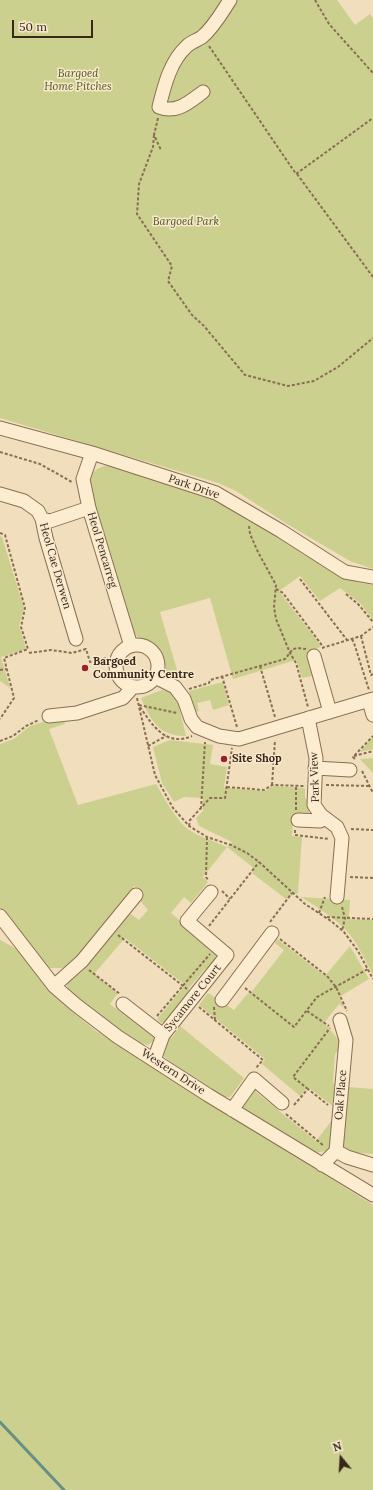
<!DOCTYPE html>
<html>
<head>
<meta charset="utf-8">
<style>
	body { margin:0 }
	#map { position:relative; width:373px; height:1490px; overflow:hidden; background:#f1debc; font-family:Lora,serif }
	canvas { display:block }
	.north { position:absolute; left:321px; top:1438px; width:40px; height:40px; -webkit-text-stroke:3px #f8e9cc; paint-order:stroke; rotate:342deg; font-size:11px; font-weight:700; line-height:16px; text-align:center; color:#38271a }
	.north::after { content:''; display:block; margin:auto; width:14px; height:18px; background:#38271a; clip-path:polygon(50% 0,100% 100%,50% 72%,0 100%) }
	.scale { position:absolute; left:12px; top:20px; width:81px; height:18px; box-sizing:border-box; border:2px solid #38271a; border-top:0; padding-left:5px; font-size:12px; line-height:14px; white-space:nowrap; color:#38271a; -webkit-text-stroke:3px #f8e9cc; paint-order:stroke }
</style>
</head>
<body>
<div id="map">
<canvas width="373" height="1490"></canvas>
<div class="north">N</div>
<div class="scale">50 m</div>
</div>
<script>
const ctx = document.querySelector('canvas').getContext('2d');
ctx.lineJoin = 'round';
function fillPath(path, color) { ctx.fillStyle = color; ctx.fill(path, 'evenodd'); }
function stroke(path, color, width, dash) { ctx.strokeStyle = color; ctx.lineWidth = width; ctx.lineCap = dash ? 'butt' : 'round'; ctx.setLineDash(dash || []); ctx.stroke(path); }
function drawText(font, color, halo, rows, align = 'center') {
  ctx.font = font + ' Lora,serif'; ctx.lineWidth = 3; ctx.setLineDash([]); ctx.textBaseline = 'middle'; ctx.strokeStyle = halo; ctx.fillStyle = color; for (const [text, x, y, turn = 0] of rows) {
    ctx.save(); ctx.translate(x, y); ctx.rotate((+turn || 0) * Math.PI / 180); ctx.textAlign = isNaN(turn) ? turn : align; if (halo) ctx.strokeText(text, 0, 0); ctx.fillText(text, 0, 0); ctx.restore();
  }
}
fillPath(new Path2D(`
	M0 0H337L355 25 370 14 373 18V569L350 561 287 524 236 491 218 483 0 418Z
	M108 465 202 492 227 504 306 556 343 576 360 583 373 585V620L360 603 340 588 320 601 300 576 279 591 321 646 313 652 312 656 307 657 312 676 302 678 296 660 233 679 210 598 160 612 177 670 174 675 170 677 166 674 164 655C153 646 141 642 132 631L88 482C91 472 98 467 108 465Z
	M0 536 2 537 24 608 19 626 26 648 21 651 1 657 10 688 0 681Z
	M223 682 229 705 213 710 210 700 197 703 199 711 195 712 189 691Z
	M162 690 171 692 177 699 186 736C160 737 150 720 141 698Z
	M62 716 65 724 49 729 78 805 156 784C164 798 173 814 184 826 196 836 213 841 227 847L232 842 199 826 196 818 203 811V798L184 797 174 802 162 783 153 747 170 740 213 745 210 764 227 767 224 788 265 791 273 786 305 788V798L309 801 310 811 306 814H294L292 836 302 837 298 893 288 897 286 899 252 873 255 869 227 847 203 877 208 882 191 903 184 897 171 913 216 951V963L211 968 205 969 189 988V996L167 1021 161 1023 157 1019 185 985 125 938 94 974 118 993 110 1004 146 1031H152L157 1035 155 1040 148 1045 140 1043 92 1012 70 994 66 983 128 912 139 920 148 910 138 898 141 890 134 886 79 955 64 968H48L17 933 0 908V744L14 739 30 726Z
	M372 738H373V749L360 752Z
	M373 758V773L360 759Z
	M301 897 350 900 349 919 373 920V975C365 960 358 944 346 930 333 917 317 907 301 897Z
	M277 939 325 976 350 946 369 979 339 997 345 1008 339 1004 324 1023 340 1041 341 1048 335 1054 333 1082 335 1086 334 1107 308 1087 300 1096 262 1064 265 1059 199 1005 208 993 234 1010 248 993 250 994 284 950 275 943Z
	M0 940 15 948 75 1014 96 1031 373 1205V1490H0Z
	M180 1026 244 1078 230 1097H225L175 1065 162 1055 167 1037 172 1038Z
	M348 1087 373 1089V1154L344 1152 340 1146Z
	M256 1088V1092L316 1141 333 1119 332 1144 327 1151 314 1153 245 1109 242 1105Z`), '#ccd08f');
stroke(new Path2D(`
	M0 1422 64 1490`), '#679083', 3);
const minor = new Path2D(`
	M203 92C189 102 177 114 159 107 164 87 170 61 187 46 191 42 198 40 202 37 214 27 222 12 230 0
	M0 428 92 453 216 493 281 531 345 572 373 577
	M92 453 83 479 89 508 131 646
	M0 494 24 501 38 511 42 519 46 538 76 639
	M42 519 50 521 89 508
	M116 666a21 21 0 1 1 42 0a21 21 0 1 1-42 0Z
	M314 656 330 712
	M155 677 175 687 184 699 191 719 197 727 219 736 239 739 373 699
	M369 701 373 715
	M49 716 77 713 123 698 133 687
	M308 718 316 758 314 805 321 815 337 827 342 838 337 897
	M315 768 350 770
	M298 820 320 821 325 818
	M0 916 54 986 76 1005 118 1037 208 1095 373 1195
	M54 986 82 961 136 895
	M222 1000 272 933
	M123 1004 163 1035
	M154 1060 163 1035 227 955 187 921 211 892
	M232 1110 254 1079 282 1103
	M336 1151 347 1157 373 1165
	M322 1165 336 1151 346 1040 340 1020`);
stroke(minor, '#8a6e54', 15);
stroke(new Path2D(`
	M315 0 329 24 373 73
	M209 46 296 174 373 118
	M158 118 154 135 161 150
	M154 135 153 147 139 184 137 214 172 266 168 281 192 315 204 326 245 375 288 386 314 381 338 367 373 338
	M297 174 373 277
	M0 452 40 464 72 482
	M249 526 250 534 258 552 276 585 274 607 276 619 290 653 296 663 308 707
	M0 533 5 535 25 608 21 627 28 649 4 658 14 698 0 719
	M300 579 347 640
	M276 589 283 593 324 648
	M346 594 358 604 373 622
	M361 636 371 675 373 674
	M352 639 354 643 369 690
	M322 648 361 636 373 627
	M29 653 51 650 72 653 86 649 90 662 106 658 117 663
	M260 666 275 717
	M0 670 7 669
	M222 676 237 727
	M189 689 209 683 210 680 285 659 293 649 298 648 306 649
	M137 698 155 775 173 808 189 826 207 837 231 845 247 853 259 862 305 904 331 921 344 932 358 951 373 979
	M139 705 177 713
	M140 707C153 726 166 747 192 736
	M0 741 13 736 26 726 39 720
	M148 746 166 736
	M354 756 373 751
	M355 759 353 757 373 736
	M362 771 373 793
	M272 785 275 740
	M326 785 371 786
	M227 787 264 790 272 785 304 786
	M201 809 205 742
	M296 810V785
	M189 826 190 820 210 798H225L232 748
	M351 829 373 830
	M295 830V835L329 839
	M207 837 206 877 209 881
	M350 877 373 878
	M222 891 230 899
	M342 907 345 918 342 931
	M319 913 325 897
	M327 917 373 919
	M270 922 292 893
	M209 926 259 862
	M118 935 187 989
	M280 939 327 976 336 987 347 1011
	M89 970 120 994
	M245 988 294 1027 317 997 368 969
	M199 1007 263 1060 256 1068
	M214 1007 215 1020
	M307 1011 329 1026
	M157 1016 210 954
	M308 1089 293 1077 330 1028
	M294 1105 308 1089 328 1105
	M286 1114 324 1146`), '#8a6e54', 2, [3, 2]);
stroke(minor, '#fcecd0', 13);
for (const [x, y, r, color] of [
	[85,668,4,"#9e1f27"],
	[224,759,4,"#9e1f27"]
]) { const dot = new Path2D(); dot.arc(x, y, r, 0, 2 * Math.PI); ctx.fillStyle = color; ctx.fill(dot); stroke(dot, '#f8e9cc', 1.5); }
drawText('italic 11px', '#4c561f', '#f8e9cc', [
	["Bargoed",78,74],
	["Home Pitches",78,87],
	["Bargoed Park",186,222]
]);
drawText('11px', '#38271a', '#f8e9cc', [
	["Park Drive",194,487,19],
	["Heol Pencarreg",102,550,73],
	["Heol Cae Derwen",55,566,74],
	["Park View",315,777,-92],
	["Sycamore Court",193,998,-51],
	["Western Drive",173,1072,33],
	["Oak Place",341,1095,-85]
]);
drawText('bold 11px', '#38271a', '#f8e9cc', [
	["Bargoed",93,662],
	["Community Centre",93,675],
	["Site Shop",232,759]
], 'left');
</script>
</body>
</html>
